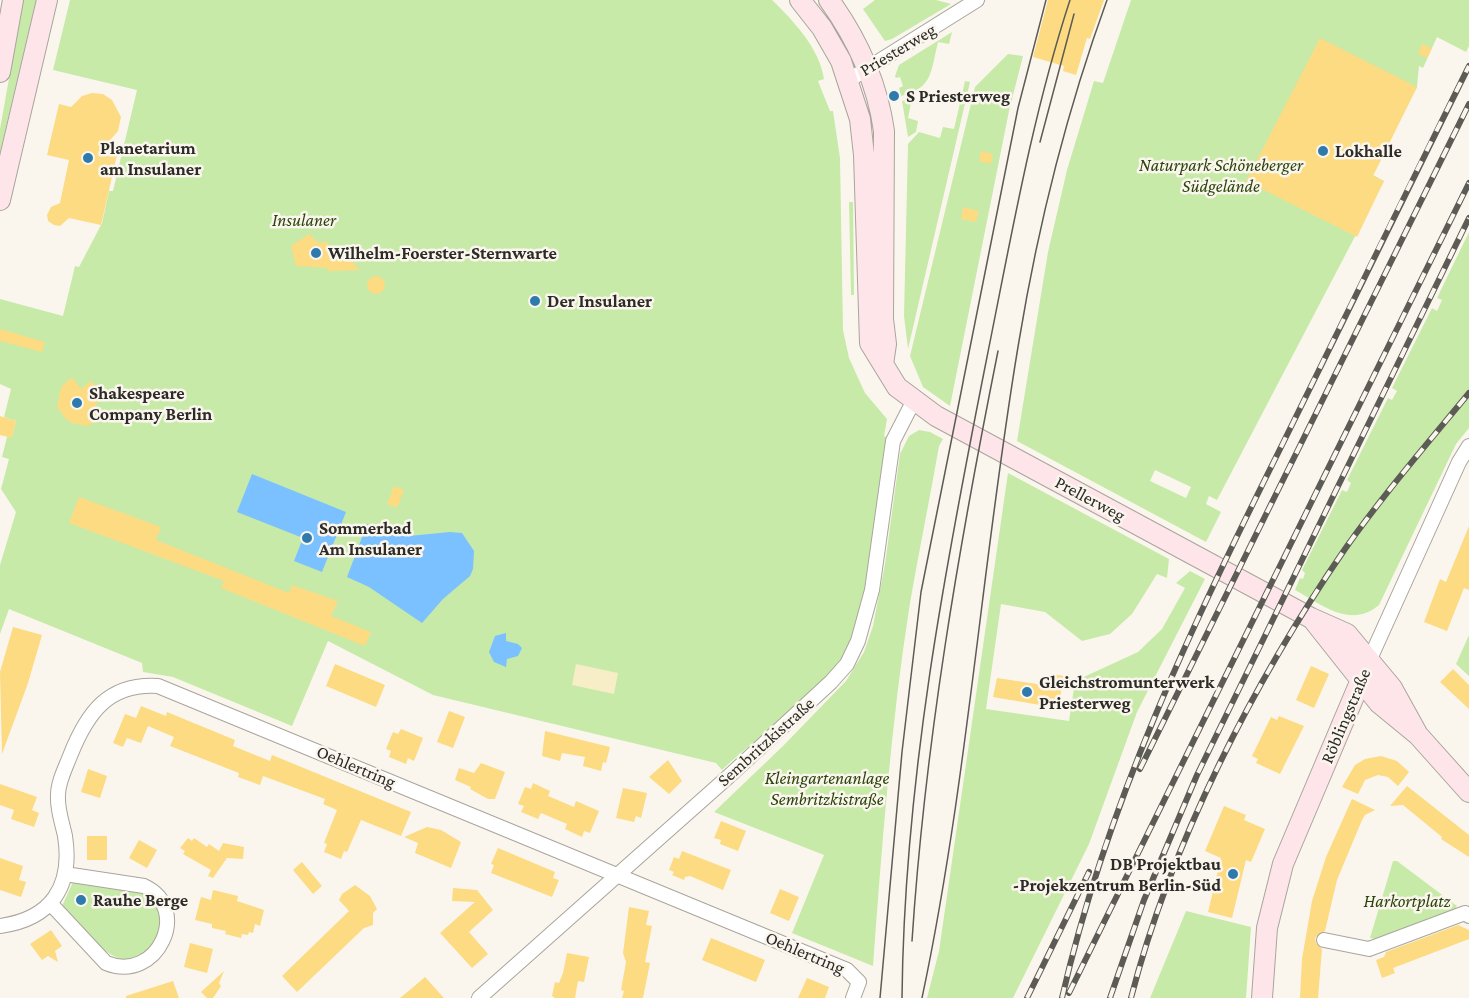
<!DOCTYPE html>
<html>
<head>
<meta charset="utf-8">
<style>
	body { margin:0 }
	canvas { display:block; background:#faf6ed }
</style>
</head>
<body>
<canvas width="1469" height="998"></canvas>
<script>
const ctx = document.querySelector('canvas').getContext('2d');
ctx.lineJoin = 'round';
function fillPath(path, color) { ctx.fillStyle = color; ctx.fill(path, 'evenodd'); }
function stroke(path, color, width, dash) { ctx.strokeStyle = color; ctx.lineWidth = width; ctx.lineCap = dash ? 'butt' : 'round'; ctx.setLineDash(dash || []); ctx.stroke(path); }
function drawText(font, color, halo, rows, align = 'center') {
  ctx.font = font + ' "Crimson Pro",serif'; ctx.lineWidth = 5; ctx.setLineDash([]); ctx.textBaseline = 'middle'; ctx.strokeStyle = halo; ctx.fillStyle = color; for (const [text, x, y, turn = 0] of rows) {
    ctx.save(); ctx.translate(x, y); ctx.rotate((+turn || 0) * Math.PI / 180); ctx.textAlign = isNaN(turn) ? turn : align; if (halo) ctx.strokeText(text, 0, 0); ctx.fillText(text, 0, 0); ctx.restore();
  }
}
fillPath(new Path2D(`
	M23 0H36L0 153V129Z
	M70 0H772C793 20 820 49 824 79L818 81 830 111H833L840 158 843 330 849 358 865 393 887 419 884 436 888 438C881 491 871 623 840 664 808 705 760 734 722 770L716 763 433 695 328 641 292 726 173 677 143 672 142 663 9 609 0 634V565L16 512 1 489 9 459 2 457 7 437H12L16 421 4 417 11 389 0 384V299L63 316 75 266 79 267 102 223 109 191H113L137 90 53 70Z
	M875 0H936L951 4 892 39 885 41 863 9Z
	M1131 0H1469V46L1466 52 1437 37 1423 68 1419 66 1417 87 1373 175 1384 181 1217 500 1209 496 1206 504 1221 512 1206 542 1017 441 1048 252 1067 170 1094 81 1103 83ZM1155 470 1191 487 1186 498 1150 481Z
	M952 32 949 44 938 42C931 70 933 89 901 96L899 88 903 86 900 77 896 78 895 76 899 65Z
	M1008 54 1023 56 1009 111 950 406 923 387 910 356 975 87Z
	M965 81 970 82 908 349 904 316 908 144 919 132 940 138 943 127 954 129Z
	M912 98 908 118 918 121 916 132 908 137 902 101Z
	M849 202H853L854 295H851Z
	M1469 232V428L1456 444 1379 605C1351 629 1322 605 1295 590L1300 578 1303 579 1305 573 1302 570 1342 490 1347 492 1351 483 1347 480 1388 398 1392 400 1397 391 1392 388 1432 308 1437 311 1442 300 1437 298Z
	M919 430 930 432 943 439 939 446C930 498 919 551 910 603 891 723 882 845 873 966L792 933 824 855 714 812 783 746 846 681 864 652 873 626 885 564 900 454 909 436Z
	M1008 473 1169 559 1167 578 1157 574 1132 614 1110 634 1082 641 1045 612 1001 604 986 709 1069 721 1075 681 1138 652 1162 629 1185 588 1176 583 1190 571 1205 579 1137 712 1089 844 1013 998H927L939 951Z
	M1469 635V676L1456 664Z
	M1393 861H1397L1457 906 1452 914 1376 939 1370 938Z
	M73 882 140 890 158 902C162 920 162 929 152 946 125 988 81 927 62 906Z
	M1186 911 1251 927 1246 998H1150Z`), '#c7eaa9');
fillPath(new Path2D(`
	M576 664 618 673 614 694 572 685Z`), '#f7edc7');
fillPath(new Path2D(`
	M252 474 346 512 322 572 294 561 303 538 237 512Z
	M367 524 409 536 450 532 462 533 474 551 473 569 470 576 443 599 422 623 369 587 347 577Z
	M506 633V641L518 644 522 648 518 656 507 659 506 667 494 662 489 652 495 636Z`), '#7bc0ff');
fillPath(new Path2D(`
	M1048 0H1104L1090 39 1087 38 1076 75 1063 71 1064 66 1033 57Z
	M1320 38 1417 87 1373 176 1384 181 1357 237 1246 181Z
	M1422 44 1432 48 1427 58 1418 54Z
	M92 93 103 94 112 100 121 117 118 131 101 151 117 155 101 225 69 218 60 226 54 225 48 221 47 215 51 207 60 203 69 160 47 155 59 104 71 107 82 96Z
	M981 151 993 154 991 164 979 161Z
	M963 207 979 211 976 222 961 219Z
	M309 234 319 243 328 242 330 250 347 256 360 270 327 271 328 268 296 266 291 246Z
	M367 285a9 9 0 1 1 18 0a9 9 0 1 1-18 0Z
	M0 329 45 342 42 352 0 341Z
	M72 377 81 389 91 381 105 396 95 405 104 416 88 426 72 423 66 419 57 407 61 387Z
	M0 416 16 421 12 438 0 435Z
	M394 486 404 490 397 508 387 504Z
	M79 497 161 527 156 540 289 593 292 585 338 601 331 616 371 632 365 646 221 588 224 581 69 523Z
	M1469 526V590L1464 588 1447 631 1424 622 1440 579 1446 582Z
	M13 627 42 635 28 683 2 754 0 672Z
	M335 664 385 685 376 707 326 686Z
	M1311 666 1329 674 1314 708 1296 700Z
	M1453 669 1469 685V709L1440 682Z
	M1052 674 1064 676 1058 708 993 697 997 678 1050 686Z
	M141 706 166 716 167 712 235 740 233 746 270 761 272 755 411 812 401 836 361 820 347 852 344 851 341 859 324 852 327 844 324 843 337 810 323 804 325 799 263 776 260 785 238 777 239 773 170 746 174 737 148 726 141 743 127 738 123 747 113 743 125 714 136 718Z
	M449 711 465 717 453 748 437 742Z
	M1279 716 1304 726 1280 774 1256 763 1258 759 1252 756 1271 717 1277 720Z
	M401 729 423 738 414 761 408 758 406 764 389 757 391 751 386 749 393 732 398 734Z
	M545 731 610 747 606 763 603 762 601 771 583 766 585 757 562 753 560 761 542 756Z
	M1381 756 1397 761 1409 772 1398 786 1388 777 1378 775 1365 780 1358 794 1342 787 1355 765 1365 759Z
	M668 760 682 781 669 794 649 777Z
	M481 763 505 772 495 799H488L470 789 471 787 455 780 459 768 474 773Z
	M88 769 107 776 100 798 81 792Z
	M533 783 550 791 548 796 574 807 576 801 599 811 590 833 584 831 582 837 565 829 567 824 541 813 538 819 521 812 524 806 518 804 525 787 531 789Z
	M0 784 37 797 32 810 39 813 34 827 11 819 14 810 0 805Z
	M1407 786 1469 835V857L1441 839 1442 837 1403 805 1390 806Z
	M623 788 647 793 641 818 636 816 634 822 616 818Z
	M1352 799 1375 810 1365 815 1362 820 1337 880 1325 931 1315 938 1316 943 1322 949 1318 998H1300L1302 959 1312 901 1326 857Z
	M1224 806 1246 815 1244 820 1265 829 1251 862 1246 860 1232 918 1208 912 1221 858 1205 851Z
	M721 821 746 831 738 851 720 844 721 840 714 838Z
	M427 827 441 830 461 842 451 868 415 853 418 843 404 837Z
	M87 836H107V860H87Z
	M188 838 192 841 194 838 207 847 209 844 219 851 223 843 244 847 243 859 227 858 213 878 208 876 211 870 183 854 185 851 180 848Z
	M139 840 157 850 147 868 129 858Z
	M498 848 555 872 553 878 559 880 552 897 491 873 494 865 491 864Z
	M682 851 731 870 723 890 690 876 685 877 684 880 672 875 674 872 669 870 674 857 679 859Z
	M0 858 23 866 19 880 26 882 21 897 0 890Z
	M302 862 322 886 313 894 293 870Z
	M355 885 370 896 377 909 373 913V925L364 928 297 992 282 976 349 911 339 900 342 894Z
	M453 888 477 890 493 910 469 932 488 954 472 968 440 933 475 902 452 901Z
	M780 889 799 897 789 921 770 913Z
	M213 890 238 896 237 901 264 910 260 926 255 924 253 933 249 932 248 935 242 934 241 938 225 934 226 931 212 928V924L195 920 201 897 211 900Z
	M629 907 649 911 646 925 652 926 645 962 650 963 643 998H622L624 991 621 990 626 962 623 953Z
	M1458 925 1469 930V939L1393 968 1395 973 1382 978 1376 960 1384 957 1386 952Z
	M51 930 62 946 55 951 58 962 48 956 42 960 30 944Z
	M711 938 765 960 756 982 702 960Z
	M190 943 213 949 207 973 184 967Z
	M567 953 589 957 584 982 578 981 575 998H555L552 996 555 982 559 983 563 973Z
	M224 971 219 983 221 986 213 998H207L201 992Z
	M425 977 444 998H400L411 989Z
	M807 978 829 987 825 998H798Z
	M173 981 179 998H126V996Z`), '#fcdb82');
const street = new Path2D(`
	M849 80 977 0
	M1369 661 1459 462 1469 446
	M50 903 106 963C158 984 192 908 144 886L65 874
	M0 926C51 919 73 887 65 836 62 822 57 809 58 795 58 782 65 769 70 756 87 713 108 683 158 686L847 970 859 982 853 998
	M1324 940 1369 949 1465 913 1469 916
	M479 998 728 777 831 682 847 664 858 641 872 590 893 441 913 402`);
const secondary = new Path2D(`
	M800 0 822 28 841 61 860 119 864 155 870 343 897 387 936 416 1311 618 1347 634 1392 688 1418 735
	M829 0C858 40 877 82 884 131L883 319 886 344 883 364
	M0 72 13 0
	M0 200 47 0
	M1314 621 1379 703 1418 735 1469 792
	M1262 998 1267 928 1283 864 1369 661`);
stroke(street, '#a9a59c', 16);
stroke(secondary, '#a9a59c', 22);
stroke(street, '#fff', 14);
stroke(secondary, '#fde5ea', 20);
stroke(new Path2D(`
	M1040 142 1074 14
	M912 941C925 742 959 546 998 351
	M880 998 902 752 921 592 1018 108 1046 0
	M902 998C904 782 945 568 987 357 1011 238 1032 116 1070 0
	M922 998C968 781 982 559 1019 341 1038 226 1067 110 1107 0`), '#5d5b56', 1.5);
const rail = new Path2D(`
	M1140 769 1469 104
	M1069 993 1469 183
	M1027 998 1089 872
	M1062 998C1107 801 1194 622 1283 443 1345 317 1406 191 1469 66
	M1110 998 1144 900 1197 775 1469 218
	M1131 998C1171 843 1254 681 1345 549 1383 495 1427 444 1469 393`);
stroke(rail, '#5d5b56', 6);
stroke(rail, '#faf6ed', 4, [11]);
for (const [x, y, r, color] of [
	[894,96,6,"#2f7aad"],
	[1323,151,6,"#2f7aad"],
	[88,158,6,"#2f7aad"],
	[316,253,6,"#2f7aad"],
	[535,301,6,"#2f7aad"],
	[77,403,6,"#2f7aad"],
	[307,538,6,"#2f7aad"],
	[1027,692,6,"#2f7aad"],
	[1233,874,6,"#2f7aad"],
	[81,900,6,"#2f7aad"]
]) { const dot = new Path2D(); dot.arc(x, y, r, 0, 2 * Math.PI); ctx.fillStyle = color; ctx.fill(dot); stroke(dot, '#faf6ed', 2); }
drawText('18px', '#2d2b28', '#faf6ed', [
	["Priesterweg",898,50,-31],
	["Prellerweg",1090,499,28],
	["Röblingstraße",1346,716,-67],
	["Sembritzkistraße",766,742,-42],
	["Oehlertring",356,767,23],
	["Oehlertring",805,953,23]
]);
drawText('bold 18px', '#2d2b28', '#faf6ed', [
	["S Priesterweg",906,96],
	["Planetarium",100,148],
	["am Insulaner",100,169],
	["Lokhalle",1335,151],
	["Wilhelm-Foerster-Sternwarte",328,253],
	["Der Insulaner",547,301],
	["Shakespeare",89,393],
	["Company Berlin",89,414],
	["Sommerbad",319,528],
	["Am Insulaner",319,549],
	["Gleichstromunterwerk",1039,682],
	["Priesterweg",1039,703],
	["DB Projektbau",1221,864,"right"],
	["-Projekzentrum Berlin-Süd",1221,885,"right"],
	["Rauhe Berge",93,900]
], 'left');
drawText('italic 18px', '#2a430a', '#faf6ed', [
	["Naturpark Schöneberger",1221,165],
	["Südgelände",1221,186],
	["Insulaner",304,220],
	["Kleingartenanlage",827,778],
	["Sembritzkistraße",827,799],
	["Harkortplatz",1407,901]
]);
</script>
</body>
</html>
